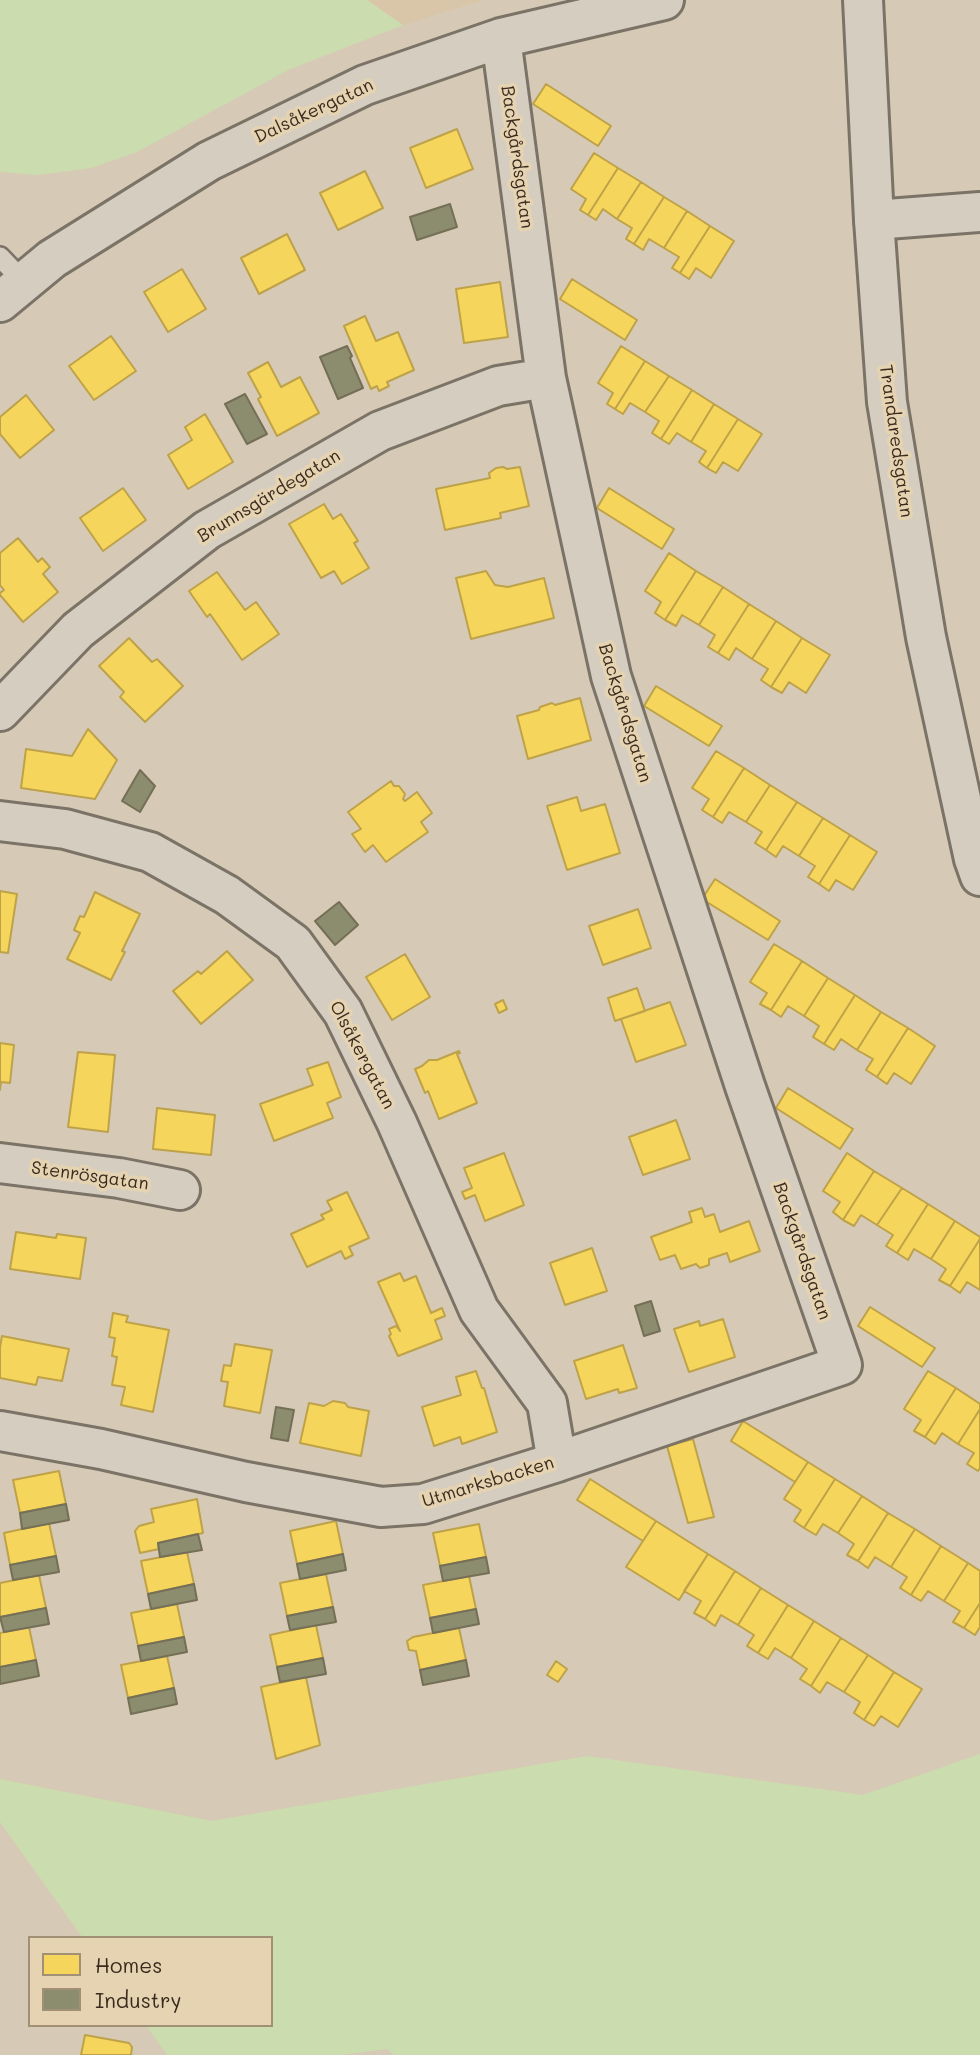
<!DOCTYPE html>
<html>
<head>
<meta charset="utf-8">
<style>
	body { margin:0 }
	#map { position:relative; width:980px; height:2055px; overflow:hidden; background:#d6cab6; font-family:Mali,sans-serif }
	canvas { display:block }
	.legend { position:absolute; left:28px; top:1936px; width:245px; height:91px; box-sizing:border-box; background:#e5d3b1; border:2px solid #a18f76; margin:0; padding:9px 12px; list-style:none; font-size:21px; color:#3b2a1e }
	.legend li { display:flex; align-items:center; gap:14px; height:35px }
	.legend b { width:35px; border:2px solid #a18f76 }
</style>
</head>
<body>
<div id="map">
<canvas width="980" height="2055"></canvas>
<ul class="legend">
<li><b style="height:19px;background:#f6d55c"></b>Homes</li>
<li><b style="height:19px;background:#8c8c6e"></b>Industry</li>
</ul>
</div>
<script>
const ctx = document.querySelector('canvas').getContext('2d');
ctx.lineJoin = 'round';
function fillPath(path, color) { ctx.fillStyle = color; ctx.fill(path, 'evenodd'); }
function stroke(path, color, width, dash) { ctx.strokeStyle = color; ctx.lineWidth = width; ctx.lineCap = dash ? 'butt' : 'round'; ctx.setLineDash(dash || []); ctx.stroke(path); }
function drawText(font, color, halo, rows, align = 'center') {
  ctx.font = font + ' Mali,sans-serif'; ctx.lineWidth = 7; ctx.setLineDash([]); ctx.textBaseline = 'middle'; ctx.strokeStyle = halo; ctx.fillStyle = color; for (const [text, x, y, turn = 0] of rows) {
    ctx.save(); ctx.translate(x, y); ctx.rotate((+turn || 0) * Math.PI / 180); ctx.textAlign = isNaN(turn) ? turn : align; if (halo) ctx.strokeText(text, 0, 0); ctx.fillText(text, 0, 0); ctx.restore();
  }
}
fillPath(new Path2D(`
	M367 0H483L403 25Z`), '#d9c5a8');
fillPath(new Path2D(`
	M0 0H367L403 25 288 70 137 152 91 168 38 175 0 172Z
	M980 1754V2055H394L387 2049 342 2055H167L146 2025H271V1938H83L0 1822V1779L212 1821 587 1756 863 1795Z`), '#cbdcae');
const homes = new Path2D(`
	M546 84 611 126 598 146 533 104Z
	M457 129 473 169 426 188 410 148Z
	M594 153 618 168 588 215 580 210 586 199 571 189Z
	M618 168 641 182 617 219 603 209 596 220 588 215Z
	M365 171 383 208 338 230 320 193Z
	M641 182 664 197 634 244 626 239 632 228 617 219Z
	M664 197 687 211 664 248 649 239 643 250 634 244Z
	M687 211 710 226 680 273 672 268 679 257 664 248Z
	M710 226 734 241 711 278 696 268 689 279 680 273Z
	M287 234 305 270 259 294 241 258Z
	M182 269 206 309 168 332 144 292Z
	M572 279 637 320 625 340 560 299Z
	M500 282 508 337 464 343 456 289Z
	M365 316 376 341 398 332 414 370 387 382 389 386 379 391 377 386 371 389 344 326Z
	M111 336 136 371 94 400 69 366Z
	M621 346 645 361 615 409 607 404 613 393 598 383Z
	M645 361 669 376 645 412 630 403 623 414 615 409Z
	M268 362 281 387 300 377 319 413 277 436 258 399 261 397 248 373Z
	M669 376 692 390 661 439 652 433 659 421 645 412Z
	M692 390 714 404 691 442 677 433 669 444 661 439Z
	M26 395 54 430 20 458 0 434V417Z
	M714 404 738 419 707 468 699 462 706 451 691 442Z
	M205 414 233 462 188 489 168 455 192 440 185 427Z
	M738 419 762 434 738 471 723 462 716 473 707 468Z
	M503 467 507 469 520 467 529 506 500 513 501 518 445 530 436 489 490 478 489 473 496 468Z
	M123 488 146 520 103 551 80 518Z
	M609 488 674 529 662 549 597 508Z
	M324 504 333 519 341 514 358 541 354 543 369 568 342 584 334 571 321 578 289 524Z
	M18 538 38 562 42 558 50 567 43 574 58 592 23 622 0 595V593L4 590 0 585V553Z
	M669 553 696 571 665 620 655 613 661 602 645 591Z
	M486 571 495 585 508 587 544 578 554 618 471 639 456 578Z
	M696 571 723 587 699 625 682 615 676 626 665 620Z
	M217 572 245 610 256 602 279 634 242 660 210 614 207 617 189 591Z
	M723 587 749 604 718 653 708 647 715 635 699 625Z
	M749 604 776 621 752 659 736 648 729 660 718 653Z
	M776 621 802 638 771 687 761 680 768 669 752 659Z
	M129 638 152 662 157 659 183 686 145 722 120 697 124 692 99 666Z
	M802 638 830 655 806 693 789 682 782 693 771 687Z
	M656 686 722 726 709 746 644 706Z
	M580 698 591 740 528 759 517 716 539 710 540 707 552 703 555 705Z
	M88 729 117 760 95 799 21 788 26 749 72 756Z
	M716 751 744 768 713 817 702 810 709 799 692 788Z
	M744 768 770 785 746 822 729 812 722 823 713 817Z
	M391 781 394 786H399L405 794 403 799 405 801 417 792 432 813 421 822 428 832 386 862 373 845 365 852 352 834 361 829 348 812Z
	M770 785 797 802 766 850 755 843 762 832 746 822Z
	M577 797 581 811 605 804 620 853 567 870 547 806Z
	M797 802 823 818 799 856 783 846 776 857 766 850Z
	M823 818 850 835 819 884 808 877 815 866 799 856Z
	M850 835 877 852 853 890 836 880 829 891 819 884Z
	M715 879 780 921 768 940 702 899Z
	M0 891 17 894 8 953 0 952Z
	M95 892 140 914 122 951 125 952 111 980 67 959 80 933 74 930 80 916 84 917Z
	M638 909 651 948 603 965 589 926Z
	M774 944 802 961 771 1010 760 1004 767 993 750 982Z
	M227 951 253 980 201 1024 173 991 198 971 201 974Z
	M405 954 430 997 392 1020 366 977Z
	M802 961 828 978 804 1016 788 1006 781 1017 771 1010Z
	M828 978 855 995 824 1044 813 1037 819 1026 804 1016Z
	M637 988 645 1011 615 1021 608 998Z
	M855 995 881 1012 857 1050 841 1039 834 1050 824 1044Z
	M503 1000 507 1009 499 1013 495 1004Z
	M670 1002 686 1045 636 1062 621 1019Z
	M881 1012 908 1028 877 1077 866 1070 873 1059 857 1050Z
	M908 1028 935 1046 911 1084 894 1073 887 1084 877 1077Z
	M0 1043 14 1045 10 1083 1 1082 0 1090Z
	M459 1051 460 1053 457 1054 477 1103 439 1119 428 1091 425 1093 415 1069 422 1066 429 1060H437Z
	M78 1052 115 1055 108 1132 68 1127Z
	M328 1062 341 1097 327 1103 333 1118 274 1141 260 1104 313 1085 307 1069Z
	M788 1088 853 1129 840 1149 776 1108Z
	M157 1108 215 1115 211 1155 153 1149Z
	M676 1120 690 1159 643 1175 629 1137Z
	M504 1153 524 1205 485 1221 475 1195 465 1199 462 1192 472 1188 464 1168Z
	M847 1153 874 1171 843 1220 833 1212 840 1202 823 1191Z
	M874 1171 902 1188 877 1225 861 1215 854 1226 843 1220Z
	M902 1188 928 1204 897 1253 886 1246 893 1235 877 1225Z
	M347 1192 369 1238 349 1247 353 1255 345 1259 341 1251 307 1267 291 1234 324 1219 321 1215 332 1210 327 1201Z
	M928 1204 955 1221 931 1259 914 1249 908 1260 897 1253Z
	M702 1208 705 1217 714 1214 720 1232 749 1221 760 1251 730 1262 727 1253 709 1259V1265L700 1268 696 1264 681 1269 675 1255 660 1260 651 1237 692 1222 689 1212Z
	M955 1221 980 1237V1239L950 1286 939 1280 946 1269 931 1259Z
	M16 1232 56 1238 57 1234 86 1238 80 1279 10 1269Z
	M980 1239V1290L967 1282 960 1293 950 1286Z
	M592 1248 607 1291 565 1305 550 1263Z
	M400 1273 404 1281 416 1276 431 1313 442 1308 445 1316 435 1320 442 1339 398 1356 389 1336 391 1334 389 1329 396 1326 400 1331 378 1282Z
	M870 1307 935 1348 922 1367 858 1326Z
	M113 1313 128 1316 126 1322 169 1330 153 1412 121 1405 125 1387 112 1385 117 1357 112 1356 115 1338 109 1337Z
	M723 1319 735 1357 689 1372 674 1329 699 1321 700 1326Z
	M2 1336 69 1349 62 1381 38 1377 36 1385 0 1378V1347Z
	M235 1344 272 1350 260 1413 224 1406 228 1382 221 1381 224 1365 231 1366Z
	M623 1345 637 1388 619 1393 618 1389 586 1399 574 1361Z
	M476 1371 482 1388H484L497 1432 462 1444 460 1437 434 1446 422 1407 461 1395 456 1377Z
	M928 1371 956 1388 925 1437 914 1431 921 1420 904 1409Z
	M956 1388 980 1404V1409L958 1444 942 1433 935 1444 925 1437Z
	M333 1401 345 1403 348 1407 369 1411 361 1456 300 1443 309 1403 324 1406Z
	M980 1409V1468L978 1471 967 1464 974 1453 958 1444Z
	M743 1421 808 1462 795 1482 731 1441Z
	M693 1439 714 1517 688 1523 667 1446Z
	M808 1462 835 1479 804 1528 794 1521 801 1510 784 1499Z
	M59 1471 66 1504 20 1513 13 1480Z
	M590 1479 656 1521 643 1541 577 1500Z
	M835 1479 862 1496 838 1533 823 1524 816 1535 804 1528Z
	M862 1496 888 1513 858 1561 847 1555 854 1544 838 1533Z
	M197 1499 203 1533 158 1543 159 1549 140 1553 135 1531 139 1526 154 1522 151 1509Z
	M888 1513 915 1529 891 1567 875 1557 868 1568 858 1561Z
	M336 1521 343 1554 297 1564 290 1531Z
	M656 1521 708 1554 679 1600 626 1567Z
	M49 1523 56 1556 10 1565 4 1533Z
	M479 1524 486 1557 440 1566 433 1533Z
	M915 1529 941 1546 911 1595 900 1588 907 1577 891 1567Z
	M941 1546 968 1563 944 1601 928 1591 921 1601 911 1595Z
	M187 1552 194 1584 148 1594 141 1561Z
	M708 1554 735 1571 705 1619 694 1613 701 1601 684 1591Z
	M968 1563 980 1571V1603L964 1628 953 1622 960 1611 944 1601Z
	M735 1571 761 1588 738 1625 721 1615 715 1626 705 1619Z
	M326 1574 333 1607 287 1616 280 1583Z
	M39 1575 46 1608 0 1617V1583Z
	M469 1576 476 1609 430 1618 423 1585Z
	M761 1588 788 1605 758 1653 747 1646 754 1635 738 1625Z
	M980 1603V1627L975 1635 964 1628Z
	M177 1604 184 1637 138 1646 131 1613Z
	M788 1605 814 1621 791 1658 775 1648 768 1659 758 1653Z
	M814 1621 841 1638 811 1686 800 1679 807 1669 791 1658Z
	M316 1625 323 1658 277 1667 270 1635Z
	M29 1627 36 1660 0 1667V1633Z
	M459 1628 466 1660 420 1670 416 1651 409 1650 407 1641 413 1637Z
	M841 1638 868 1655 844 1692 827 1682 820 1693 811 1686Z
	M868 1655 894 1672 864 1720 854 1713 860 1702 844 1692Z
	M167 1656 174 1688 128 1698 121 1665Z
	M556 1661 567 1669 558 1682 547 1675Z
	M894 1672 922 1689 898 1727 881 1716 874 1726 864 1720Z
	M306 1677 320 1745 276 1759 261 1687Z
	M85 2035 129 2043 132 2047 131 2055H81Z`);
fillPath(homes, '#f6d55c');
stroke(homes, '#bea249', 2);
const industry = new Path2D(`
	M450 204 457 227 417 240 410 217Z
	M347 346 352 356 350 358 363 388 338 399 320 357Z
	M245 394 267 434 247 444 225 404Z
	M140 770 155 786 140 812 122 801Z
	M339 902 358 925 335 945 315 921Z
	M651 1301 660 1331 644 1336 635 1306Z
	M276 1407 294 1410 288 1441 271 1438Z
	M66 1504 69 1520 22 1529 20 1513Z
	M198 1534 202 1550 160 1557 158 1543Z
	M343 1554 346 1570 300 1579 297 1564Z
	M56 1556 59 1572 13 1580 10 1565Z
	M486 1557 489 1573 443 1581 440 1566Z
	M194 1584 197 1600 151 1609 148 1594Z
	M333 1607 336 1622 290 1630 287 1616Z
	M46 1608 49 1624 4 1632 0 1617Z
	M476 1609 479 1624 433 1633 430 1618Z
	M184 1637 187 1652 141 1661 138 1646Z
	M323 1658 326 1674 280 1682 277 1667Z
	M36 1660 39 1676 0 1684V1667Z
	M466 1660 469 1676 423 1685 420 1670Z
	M174 1688 177 1704 131 1714 128 1698Z`);
fillPath(industry, '#8c8c6e');
stroke(industry, '#746f56', 2);
const lane = new Path2D(`
	M0 257 24 282`);
const street = new Path2D(`
	M874 220 980 212
	M0 302 52 259 209 161 365 85 501 38 664 0
	M0 711 78 630 207 530 380 431 498 386 546 378
	M0 821 65 829 150 852 227 895 293 943 343 1012 397 1123 479 1310 547 1403 557 1462
	M0 1163 119 1178 180 1190
	M0 1431 101 1449 246 1482 381 1507 423 1504 557 1462 842 1365 745 1086 611 676 546 378 501 38`);
const secondary = new Path2D(`
	M863 0 874 220 887 402 926 637 974 859 980 876`);
stroke(lane, '#7c7367', 24);
stroke(street, '#7c7367', 44);
stroke(secondary, '#7c7367', 44);
stroke(lane, '#d4cdc0', 19);
stroke(street, '#d4cdc0', 38);
stroke(secondary, '#d4cdc0', 38);
drawText('18px', '#3b2a1e', '#e5d3b1', [
	["Dalsåkergatan",314,111,-25],
	["Backgårdsgatan",517,157,82],
	["Trandaredsgatan",896,441,82],
	["Brunnsgärdegatan",269,496,-31],
	["Backgårdsgatan",625,713,73],
	["Olsåkergatan",362,1055,62],
	["Stenrösgatan",90,1176,8],
	["Backgårdsgatan",802,1251,71],
	["Utmarksbacken",488,1482,-17]
]);
</script>
</body>
</html>
